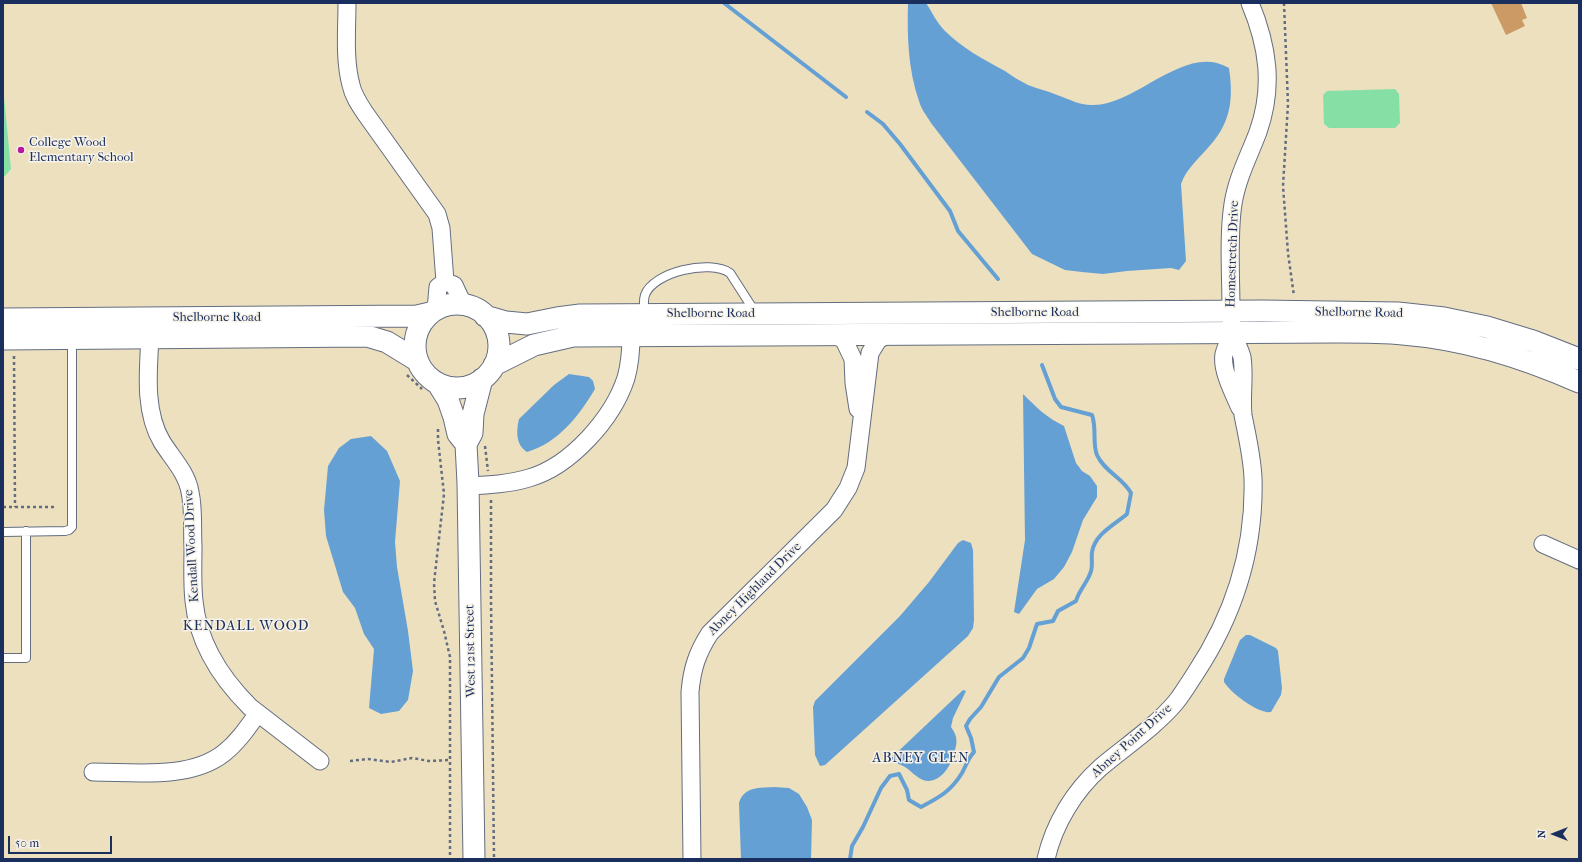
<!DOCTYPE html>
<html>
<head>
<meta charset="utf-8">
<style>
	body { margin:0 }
	#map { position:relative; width:1582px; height:862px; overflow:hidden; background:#ece0bf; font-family:"IM FELL French Canon",serif }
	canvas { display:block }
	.frame { position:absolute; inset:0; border:4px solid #1b2f5e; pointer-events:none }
	.north { position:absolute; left:1534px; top:814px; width:40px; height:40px; -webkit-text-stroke:3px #f7f3e8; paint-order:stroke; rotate:270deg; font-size:11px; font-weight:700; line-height:16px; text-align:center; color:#1b2f5e }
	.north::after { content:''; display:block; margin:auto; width:14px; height:18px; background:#1b2f5e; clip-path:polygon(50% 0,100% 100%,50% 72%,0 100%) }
	.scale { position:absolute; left:8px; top:836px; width:104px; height:18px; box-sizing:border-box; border:2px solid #1b2f5e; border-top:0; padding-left:5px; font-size:12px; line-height:14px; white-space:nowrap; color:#1b2f5e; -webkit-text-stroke:3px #f7f3e8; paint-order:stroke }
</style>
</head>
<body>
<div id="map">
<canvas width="1582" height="862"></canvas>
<div class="frame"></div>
<div class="north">N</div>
<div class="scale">50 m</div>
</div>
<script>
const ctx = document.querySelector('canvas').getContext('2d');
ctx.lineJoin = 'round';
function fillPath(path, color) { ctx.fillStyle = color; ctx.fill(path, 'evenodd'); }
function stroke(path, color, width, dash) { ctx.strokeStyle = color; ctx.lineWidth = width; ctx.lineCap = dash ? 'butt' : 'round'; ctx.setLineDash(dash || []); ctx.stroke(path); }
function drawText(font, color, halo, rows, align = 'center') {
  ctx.font = font + ' "IM FELL French Canon",serif'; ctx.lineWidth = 3; ctx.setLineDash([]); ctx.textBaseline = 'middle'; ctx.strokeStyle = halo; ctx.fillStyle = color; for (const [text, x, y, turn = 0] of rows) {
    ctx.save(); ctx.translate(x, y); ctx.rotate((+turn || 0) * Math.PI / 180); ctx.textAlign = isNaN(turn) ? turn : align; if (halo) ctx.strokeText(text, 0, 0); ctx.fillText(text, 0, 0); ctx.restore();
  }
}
fillPath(new Path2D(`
	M3 86 11 169 3 178Z
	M1395 89 1399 94 1400 123 1395 128H1329L1324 124 1323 95 1327 91Z`), '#86e0a6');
fillPath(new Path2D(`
	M908 3H926C932 12 937 23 945 31 961 47 984 60 1005 71 1012 76 1020 81 1028 85 1038 89 1048 91 1057 95 1069 99 1081 106 1094 105 1138 104 1186 42 1229 68 1234 102 1230 125 1206 150 1196 161 1186 170 1181 184L1186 261 1179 270 1171 268 1127 271 1103 274 1082 272 1065 270 1032 254 931 123C927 116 921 109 919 101 908 70 907 36 908 3Z
	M569 374 589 377 593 381 595 389C579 416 558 443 527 452 516 445 516 432 519 419L554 385Z
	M1023 394C1036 407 1047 418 1064 426L1076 463 1082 471 1090 476 1097 486V497L1083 520 1072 552 1064 567 1054 579 1037 589 1019 614 1014 612 1025 540Z
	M371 436 387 451 400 481 395 542 397 567 408 631 413 671 408 700 399 711 381 714 369 708 374 649 364 634 355 608 343 592 326 536 324 510 328 466 339 448 351 439Z
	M963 540 971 543 973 550 974 620 973 628 968 636 825 765 820 766 815 755 813 707 815 701 900 616 929 582 958 543Z
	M1246 635H1250L1276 648 1278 651 1282 688 1281 695 1271 712C1258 714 1231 693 1224 682V679L1240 640Z
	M963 690 966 691 953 718 951 727C959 738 957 744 953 756 950 768 938 785 923 780 916 777 911 771 905 767 900 764 894 762 888 761Z
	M774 787 789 788 799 794 807 807 812 820 811 859H741L739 803C744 786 760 788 774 787Z`), '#65a0d5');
stroke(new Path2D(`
	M724 3 846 97
	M867 112 883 124 900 144 950 211 958 231 998 279
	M850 859 852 846 863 827 881 788 890 776 899 774 907 790 909 800 921 807C940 797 951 791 962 773 966 766 968 758 974 752L971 738 966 726 970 719 981 707 999 677 1023 658 1029 648 1037 624 1053 621 1058 611 1076 601C1079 590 1088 582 1091 571 1093 565 1091 558 1092 552 1095 534 1114 525 1127 514L1131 493C1123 478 1104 471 1097 455 1092 442 1097 429 1092 415L1061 407 1055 399 1042 365`), '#65a0d5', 4);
fillPath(new Path2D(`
	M1491 3H1521L1527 18 1522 20 1525 26 1506 35Z`), '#cb9a65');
const service = new Path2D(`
	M645 314C644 308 643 301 645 295 653 272 710 259 730 273L755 312
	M3 532 65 531 69 530 72 527V339
	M3 658H26V531`);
const minor = new Path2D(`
	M347 3C347 29 344 59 351 85 353 95 359 104 365 113L437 214 441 228 445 282
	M445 282 454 285 460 298 465 305
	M436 310 438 287 445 282
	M833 334 844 340 853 359 854 383 858 409
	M150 338C148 372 144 412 162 442 172 458 187 473 190 492 194 510 192 529 193 547 193 565 192 583 194 601 198 643 221 678 250 707L320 761
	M1240 408C1234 394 1221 370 1224 354 1226 346 1231 339 1231 331 1232 324 1231 317 1231 310 1231 277 1228 236 1233 204 1237 178 1249 156 1258 132 1274 87 1268 46 1250 3
	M468 486C489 485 509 484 529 478 571 466 613 418 626 378 630 364 631 349 631 335
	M1543 544 1579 560
	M93 772C134 772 190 780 224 753 238 742 248 727 258 713
	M692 859 690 692C692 669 697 653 710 633L834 510 848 488 856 468 870 353 878 340 888 334
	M1046 859C1054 824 1074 791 1101 767 1126 746 1155 727 1176 702 1183 693 1189 683 1195 674 1234 615 1255 549 1253 478 1252 456 1247 436 1243 415 1241 396 1245 376 1242 357 1240 349 1235 340 1231 332`);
const tertiary = new Path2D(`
	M415 346a42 42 0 1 1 84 0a42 42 0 1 1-84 0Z
	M485 316 506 322 527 324 557 318 580 315 1262 311 1398 313 1444 318 1487 327 1533 341 1579 359
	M3 319 417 316 430 313
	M3 339 367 336 387 342 418 361
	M494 365 534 345 573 336 1339 332C1361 332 1382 332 1403 334 1465 339 1523 357 1579 382
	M438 384 448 400 454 417 458 434 466 444
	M474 859 468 483 466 444 472 433 473 414 482 379`);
stroke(service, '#646d80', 10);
stroke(minor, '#646d80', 19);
stroke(tertiary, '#646d80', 23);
stroke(new Path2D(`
	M1284 3 1288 104 1283 186 1288 253 1294 296
	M14 356 15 507
	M407 375 422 389
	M438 429V440L444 494 434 583 435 601 444 631 450 657V859
	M485 446 488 471
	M491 500V599L494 859
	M3 507H54
	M350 761 368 759 391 762 412 758 429 761 450 760`), '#646d80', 2.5, [3, 3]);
stroke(service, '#fff', 8);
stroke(minor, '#fff', 17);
stroke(tertiary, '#fff', 21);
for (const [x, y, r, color] of [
	[21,150,4,"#b5179e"]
]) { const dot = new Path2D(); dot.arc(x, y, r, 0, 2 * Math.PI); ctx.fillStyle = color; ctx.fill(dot); stroke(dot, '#f7f3e8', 1.5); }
drawText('13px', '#1b2f5e', '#f7f3e8', [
	["College Wood",29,143],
	["Elementary School",29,158]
], 'left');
drawText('13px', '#1b2f5e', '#f7f3e8', [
	["Homestretch Drive",1233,254,-88],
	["Shelborne Road",1035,313],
	["Shelborne Road",1359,313,1],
	["Shelborne Road",711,314],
	["Shelborne Road",217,318],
	["Kendall Wood Drive",192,546,-93],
	["Abney Highland Drive",755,589,-45],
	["West 121st Street",471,651,-91],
	["Abney Point Drive",1132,741,-42]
]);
ctx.letterSpacing = '1px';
drawText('14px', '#1b2f5e', '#f7f3e8', [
	["KENDALL WOOD",246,627],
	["ABNEY GLEN",921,759]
]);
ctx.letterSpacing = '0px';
</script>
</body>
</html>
